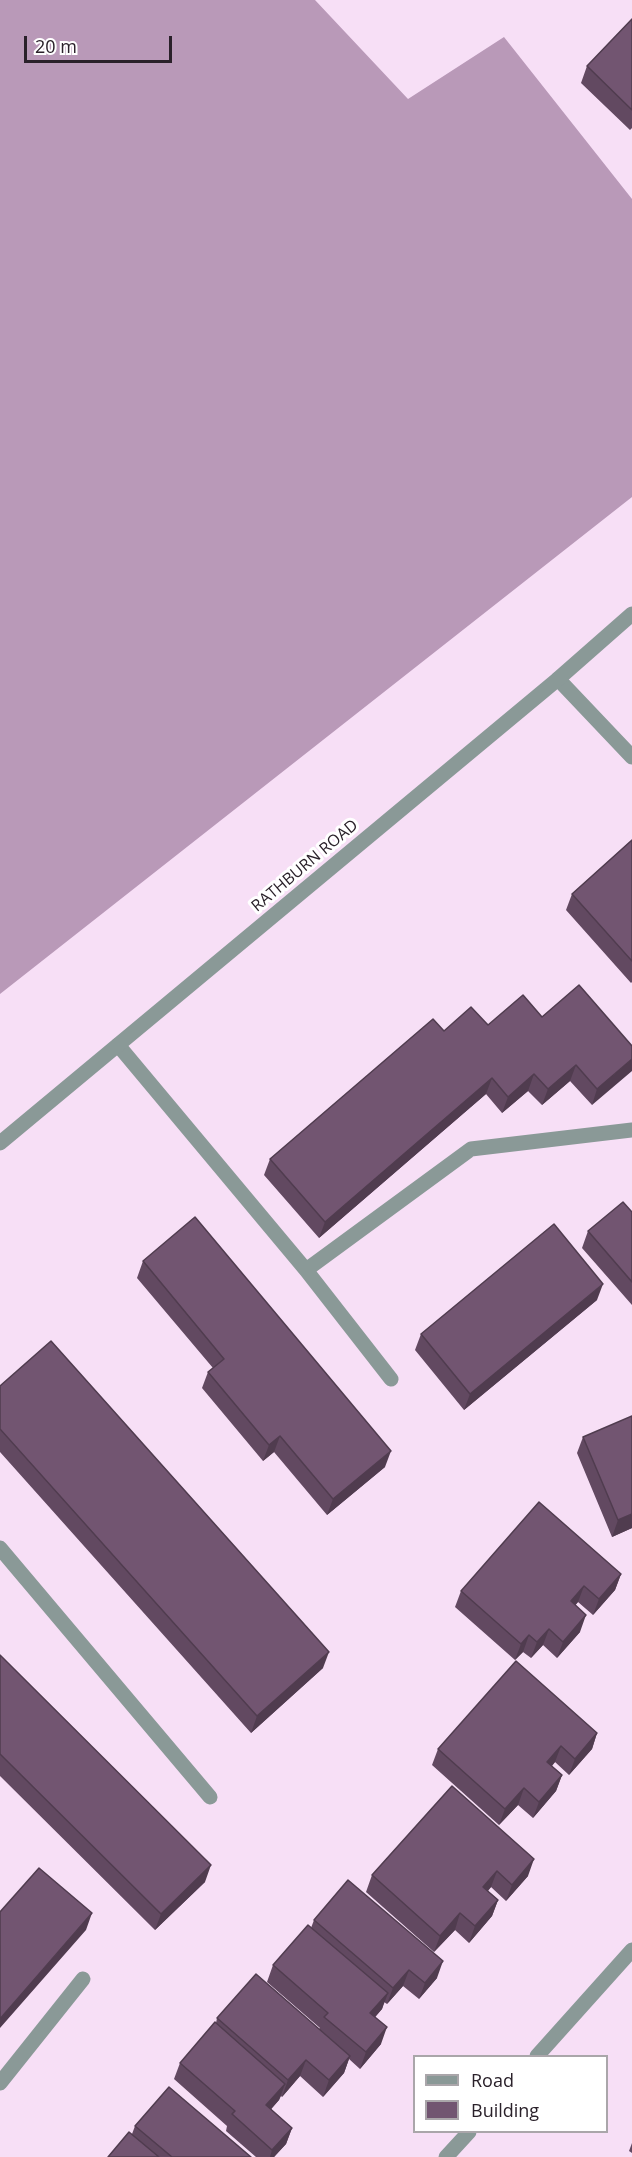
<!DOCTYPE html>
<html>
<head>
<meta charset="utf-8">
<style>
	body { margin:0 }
	#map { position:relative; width:632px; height:2157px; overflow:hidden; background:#f7dff6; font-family:"Open Sans",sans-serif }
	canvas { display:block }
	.legend { position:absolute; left:413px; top:2055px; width:195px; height:78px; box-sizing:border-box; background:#fff; border:2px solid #aaa6aa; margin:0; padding:8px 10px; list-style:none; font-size:18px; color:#2a212a }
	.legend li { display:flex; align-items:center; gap:12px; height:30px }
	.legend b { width:30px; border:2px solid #aaa6aa }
	.scale { position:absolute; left:24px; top:36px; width:148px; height:27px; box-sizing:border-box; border:3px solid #2a212a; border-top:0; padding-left:8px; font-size:18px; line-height:21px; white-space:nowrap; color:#2a212a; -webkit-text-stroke:4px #fff; paint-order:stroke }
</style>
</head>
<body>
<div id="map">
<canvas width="632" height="2157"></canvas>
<ul class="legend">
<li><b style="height:8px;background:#8a9997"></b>Road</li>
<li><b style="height:16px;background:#725571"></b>Building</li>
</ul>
<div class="scale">20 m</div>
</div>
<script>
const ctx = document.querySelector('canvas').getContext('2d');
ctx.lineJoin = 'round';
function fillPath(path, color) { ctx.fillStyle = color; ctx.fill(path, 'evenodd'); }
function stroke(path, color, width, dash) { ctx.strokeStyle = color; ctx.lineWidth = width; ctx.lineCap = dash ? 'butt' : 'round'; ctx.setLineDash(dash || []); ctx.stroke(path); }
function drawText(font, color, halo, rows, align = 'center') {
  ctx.font = font + ' "Open Sans",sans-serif'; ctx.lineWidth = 6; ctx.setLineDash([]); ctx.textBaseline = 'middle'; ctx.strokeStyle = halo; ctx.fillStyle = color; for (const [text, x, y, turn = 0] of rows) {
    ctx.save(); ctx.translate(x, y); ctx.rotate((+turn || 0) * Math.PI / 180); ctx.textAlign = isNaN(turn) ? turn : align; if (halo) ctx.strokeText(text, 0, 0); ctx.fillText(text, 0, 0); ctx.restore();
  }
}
fillPath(new Path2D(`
	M0 0H315L408 99 504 37 632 199V497L0 994Z`), '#b999b8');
stroke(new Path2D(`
	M558 679 632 757
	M118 1045 306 1270 391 1379
	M306 1270 471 1149 632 1130
	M0 1548 210 1797
	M0 2083 83 1979`), '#8a9997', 15);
stroke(new Path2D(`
	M537 2056 632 1950
	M446 2157 469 2132`), '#8a9997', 15);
stroke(new Path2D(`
	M0 1143 558 679 632 614`), '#8a9997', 15);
fillPath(new Path2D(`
	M632 19V128L630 130 581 83 587 66Z
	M632 840V982L631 983 566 910 572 894Z
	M542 1017 632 1046 592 1105 570 1081 542 1105 528 1091 502 1113 486 1094 319 1238 264 1175 270 1159 444 1031Z
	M632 1212V1305L582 1248 588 1231Z
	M143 1261 385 1467 327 1515 274 1452 263 1461 202 1388 208 1372 213 1368 137 1278Z
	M597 1300 464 1410 415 1350 421 1334Z
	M0 1386 323 1668 251 1733 0 1452Z
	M583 1437 632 1528 612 1537 577 1453Z
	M621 1574 615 1590 593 1615 578 1602 575 1605 580 1632 557 1658 543 1645 531 1658 523 1652 515 1660 455 1607 461 1591Z
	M0 1655 205 1882 155 1930 0 1776Z
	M597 1733 592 1749 569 1775 555 1762 552 1766 562 1775 556 1791 533 1818 518 1805 499 1825 432 1765 438 1749Z
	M452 1786 528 1876 506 1901 491 1887 488 1891 498 1900 492 1916 469 1943 455 1930 434 1952 366 1892 372 1875Z
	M314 1920 437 1978 419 1999 403 1986 387 2004 384 2002 382 2009 375 2017 381 2044 360 2069 349 2059 344 2073 323 2097 300 2076 282 2097 281 2096 279 2100 271 2109 292 2128 286 2144 274 2157H256L226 2131 227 2126 174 2079 180 2063 216 2023 217 2018 319 2029 320 2028 267 1982 273 1965 311 1928Z
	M135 2126 251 2157H108L132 2134Z
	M632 2143V2153L629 2151Z`), '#624961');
fillPath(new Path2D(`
	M632 1059V1071L592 1105 597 1089Z
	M576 1065 570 1081 542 1105 548 1089Z
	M534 1074 528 1091 502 1113 508 1097Z
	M492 1078 486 1094 319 1238 325 1222Z
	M603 1284 597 1300 464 1410 470 1394Z
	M280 1436 274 1452 263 1461 269 1445Z
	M391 1451 385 1467 327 1515 333 1499Z
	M632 1514V1528L612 1537 618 1520Z
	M621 1574 615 1590 593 1615 599 1599Z
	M584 1586 578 1602 565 1618 571 1601Z
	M586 1615 580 1632 557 1658 563 1642Z
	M549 1629 543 1645 531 1658 537 1642Z
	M529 1635 523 1652 515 1660 521 1644Z
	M329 1652 323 1668 251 1733 257 1716Z
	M597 1733 592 1749 569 1775 575 1759Z
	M561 1746 555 1762 541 1778 547 1762Z
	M562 1775 556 1791 533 1818 539 1802Z
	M524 1788 518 1805 499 1825 505 1809Z
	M534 1859 528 1876 506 1901 512 1885Z
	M211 1865 205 1882 155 1930 161 1914Z
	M497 1871 491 1887 477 1903 483 1887Z
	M498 1900 492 1916 469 1943 475 1926Z
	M92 1913 86 1930 0 2028V2019Z
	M460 1913 455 1930 434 1952 440 1936Z
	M443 1961 437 1978 419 1999 425 1983Z
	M409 1970 403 1986 387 2004 393 1988Z
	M388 1993 382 2009 364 2030 370 2013Z
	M387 2027 381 2044 360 2069 366 2052Z
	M350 2056 344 2073 323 2097 329 2080Z
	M306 2060 300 2076 282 2097 288 2080Z
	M285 2084 279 2100 260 2122 266 2105Z
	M292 2128 286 2144 274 2157H270L272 2150Z`), '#503c4f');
const building = new Path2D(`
	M632 19V110L587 66Z
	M632 840V961L572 894Z
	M579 985 632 1046V1059L597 1089 576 1065 548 1089 534 1074 508 1097 492 1078 325 1222 270 1159 433 1019 444 1031 471 1007 488 1025 523 995 542 1017Z
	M623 1202 632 1212V1282L588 1231Z
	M195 1217 391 1451 333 1499 280 1436 269 1445 208 1372 224 1359 143 1261Z
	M554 1224 603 1284 470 1394 421 1334Z
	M51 1341 329 1652 257 1716 0 1429V1386Z
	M632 1416V1514L618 1520 583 1437Z
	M539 1502 621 1574 599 1599 584 1586 571 1601 586 1615 563 1642 549 1629 537 1642 529 1635 521 1644 461 1591Z
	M0 1655 211 1865 161 1914 0 1754Z
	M516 1661 597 1733 575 1759 561 1746 547 1762 562 1775 539 1802 524 1788 505 1809 438 1749Z
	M452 1786 534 1859 512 1885 497 1871 483 1887 498 1900 475 1926 460 1913 440 1936 372 1875Z
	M39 1868 92 1913 0 2019V1912Z
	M348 1880 443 1961 425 1983 409 1970 393 1988 314 1920Z
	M308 1925 388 1993 370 2013 387 2027 366 2052 324 2017 328 2013 273 1965Z
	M256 1974 350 2056 329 2080 306 2060 288 2080 217 2018Z
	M215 2022 285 2084 266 2105 292 2128 272 2150 232 2114 235 2111 180 2063Z
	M169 2087 251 2157H172L135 2126Z
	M129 2132 159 2157H108Z`);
fillPath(building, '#725571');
stroke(building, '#503c4f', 1.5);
drawText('16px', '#2a212a', '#fff', [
	["RATHBURN ROAD",305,866,-40]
]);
</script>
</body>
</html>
